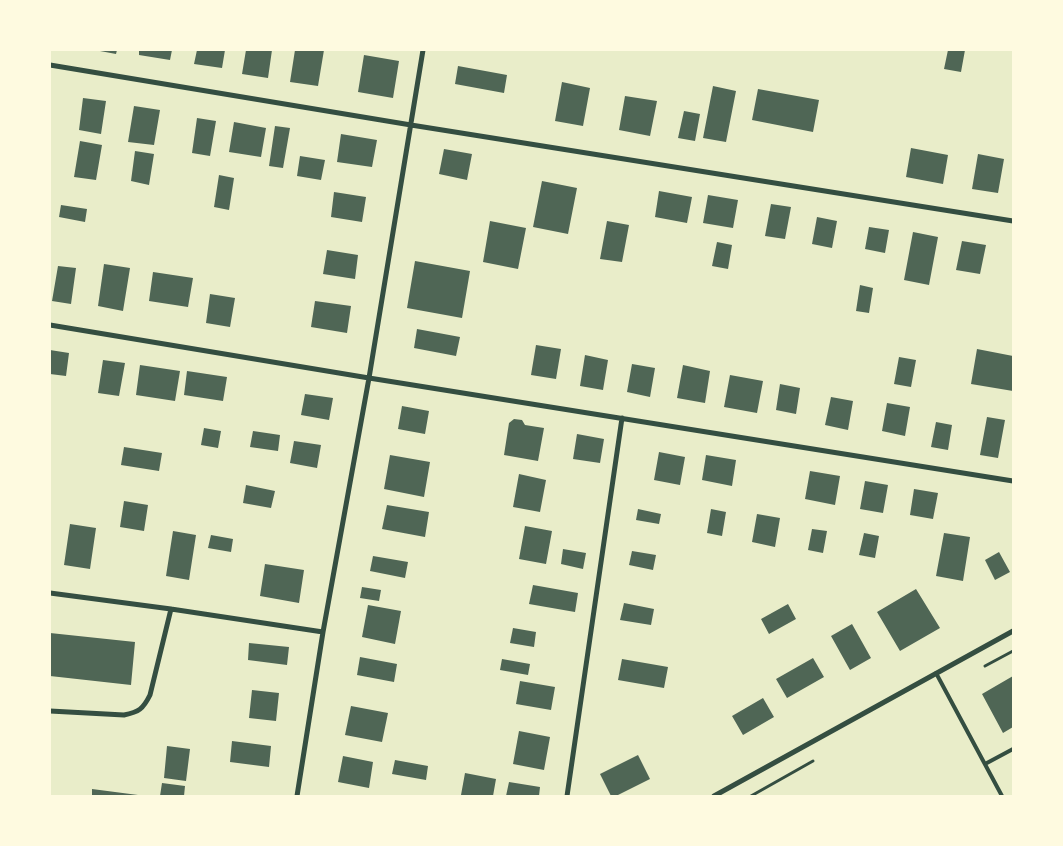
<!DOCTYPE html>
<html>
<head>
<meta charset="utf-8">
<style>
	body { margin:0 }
	#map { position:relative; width:1063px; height:846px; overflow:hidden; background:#e9edc9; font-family:"DM Sans",sans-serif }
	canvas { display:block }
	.frame { position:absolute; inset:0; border:51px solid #fefae0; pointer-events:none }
</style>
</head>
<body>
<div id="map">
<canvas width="1063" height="846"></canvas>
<div class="frame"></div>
</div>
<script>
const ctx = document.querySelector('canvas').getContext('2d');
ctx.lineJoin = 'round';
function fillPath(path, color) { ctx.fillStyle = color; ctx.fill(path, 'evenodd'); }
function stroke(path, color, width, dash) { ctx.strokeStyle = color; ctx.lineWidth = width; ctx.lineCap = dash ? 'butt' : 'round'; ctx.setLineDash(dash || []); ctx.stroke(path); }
fillPath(new Path2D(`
	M100 50H117L116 54 100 51Z
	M139 50H172L170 60 139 55Z
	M197 50H225L222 68 194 64Z
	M246 50H272L268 78 242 74Z
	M295 50H324L318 86 290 82Z
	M948 50H965L961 72 944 69Z
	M364 55 399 61 393 98 358 92Z
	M458 66 507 75 504 93 455 84Z
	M562 82 590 88 583 126 555 121Z
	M713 86 736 91 726 142 703 138Z
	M758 89 819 100 813 132 752 120Z
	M625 96 657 101 650 136 619 130Z
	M83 98 106 101 101 134 79 130Z
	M134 106 160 110 154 145 128 142Z
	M684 111 700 114 695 141 678 138Z
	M197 118 216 121 210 156 192 153Z
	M234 122 266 128 261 157 229 152Z
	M275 126 290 128 283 168 269 166Z
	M341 134 377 140 372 167 337 162Z
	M80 141 102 145 96 180 74 177Z
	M911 148 948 155 943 184 906 177Z
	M444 149 472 154 467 180 439 174Z
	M135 151 154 154 149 185 131 181Z
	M978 154 1004 159 998 193 972 189Z
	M300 156 325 160 321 180 297 176Z
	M219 175 234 178 229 210 214 207Z
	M542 181 577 188 568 234 533 227Z
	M659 191 692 197 687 223 655 217Z
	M334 192 366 197 362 222 331 217Z
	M708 195 738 200 733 228 703 223Z
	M771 204 791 207 785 239 765 236Z
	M61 205 87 209 85 222 59 217Z
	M817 217 837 221 832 248 812 244Z
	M490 221 526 228 518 269 483 262Z
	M607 221 629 225 622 262 600 259Z
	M869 227 889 230 885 253 865 249Z
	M913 232 938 237 929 285 904 280Z
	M962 241 986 245 980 274 956 270Z
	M717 242 732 245 728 269 712 266Z
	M327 250 358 255 355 279 323 274Z
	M415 261 470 271 462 318 407 308Z
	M104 264 130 268 123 311 98 306Z
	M58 266 76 268 71 304 52 301Z
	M153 272 193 278 188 307 149 301Z
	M860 285 873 288 869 313 856 311Z
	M210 294 235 298 230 327 206 323Z
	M315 301 351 306 347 333 311 327Z
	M417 329 460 337 456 356 414 348Z
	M536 345 561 349 556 379 531 375Z
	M977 349 1013 356V391L971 384Z
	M50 350 69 353 66 376 50 374Z
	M585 355 608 360 603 390 580 386Z
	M899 357 916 360 911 387 894 384Z
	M103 360 125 363 119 396 98 393Z
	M632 364 655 368 650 397 627 392Z
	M140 365 180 371 175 401 136 395Z
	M683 365 710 371 705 403 677 398Z
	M187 371 227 377 223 401 184 395Z
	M730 375 763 381 757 413 724 407Z
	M780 384 800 388 796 414 776 410Z
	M305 394 333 398 329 420 301 415Z
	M831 397 853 401 848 430 825 425Z
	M887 403 910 407 905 436 882 431Z
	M402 406 429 411 425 434 398 429Z
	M987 417 1005 420 998 458 980 455Z
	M514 419 522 420 525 425 544 428 538 461 504 455 509 423Z
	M936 422 952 425 948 450 931 447Z
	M204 428 221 431 218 448 201 445Z
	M253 431 280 435 278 451 250 447Z
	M577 434 604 439 600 463 573 459Z
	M294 441 321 445 317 468 290 463Z
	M124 447 162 453 159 471 121 465Z
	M659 452 685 457 680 485 654 480Z
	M390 455 430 462 424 497 384 489Z
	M706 455 736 460 732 486 702 480Z
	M810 471 840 476 835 505 805 499Z
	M519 474 546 480 540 512 513 507Z
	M865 481 888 485 883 513 860 509Z
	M246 485 275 491 271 508 243 503Z
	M914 489 938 493 933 519 910 515Z
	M124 501 148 505 144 531 120 527Z
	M387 505 429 512 425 537 382 529Z
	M638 509 661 514 659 524 636 520Z
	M711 509 726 512 722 536 707 533Z
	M757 514 780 518 775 547 752 542Z
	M70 524 96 528 90 569 64 565Z
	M525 526 552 531 546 564 519 559Z
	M812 529 827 531 823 553 808 550Z
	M173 531 196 535 189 580 166 576Z
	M864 533 879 536 875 558 859 555Z
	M944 533 970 537 963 581 936 576Z
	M211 535 233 539 231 552 208 548Z
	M563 549 586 553 583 569 561 564Z
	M632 551 656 555 653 570 629 565Z
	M999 552 1010 572 995 580 985 560Z
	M373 556 408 562 405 578 370 571Z
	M265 564 304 570 299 603 260 596Z
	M533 585 578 593 575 612 529 604Z
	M362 587 381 590 379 601 360 598Z
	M916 589 940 628 900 651 877 612Z
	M624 603 654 609 651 625 620 620Z
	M788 604 796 619 769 634 761 619Z
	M368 605 401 611 395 644 362 637Z
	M852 624 871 658 850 670 831 636Z
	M513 628 536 632 534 647 510 643Z
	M50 633 135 642 131 685 50 676Z
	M249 643 289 647 287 665 248 660Z
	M360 657 397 664 394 682 357 675Z
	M813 658 824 677 787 698 776 679Z
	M502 659 530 664 528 675 500 670Z
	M622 659 668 667 664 688 618 680Z
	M1013 676V727L1003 733 982 694Z
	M520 681 555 687 551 710 516 704Z
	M252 690 279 693 276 721 249 718Z
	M763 698 774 717 743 735 732 716Z
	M351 706 388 713 382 742 345 735Z
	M519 731 550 737 544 770 513 764Z
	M232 741 271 746 269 767 230 762Z
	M167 746 190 749 186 781 164 778Z
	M638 755 650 779 616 796H611L600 774Z
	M343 756 373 762 369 788 338 782Z
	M395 760 428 766 426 780 392 774Z
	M465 773 496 779 493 796 461 795Z
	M509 782 540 787 539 796H506Z
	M162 783 185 786 184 796H160Z
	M92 789 138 795V796H92Z`), '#4f6655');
stroke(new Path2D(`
	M985 666 1013 651
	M751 796 813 761`), '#344e41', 3);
stroke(new Path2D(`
	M936 673 1002 796
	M985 764 1013 749`), '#344e41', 4);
stroke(new Path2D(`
	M50 65 411 125 1013 221
	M50 325 369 378 1013 481
	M50 593 171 609 323 632
	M50 711 124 715C139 712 143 709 150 695L171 609
	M297 796 323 632 369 378 423 50
	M567 796 622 418
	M714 796 1013 631`), '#344e41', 5);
</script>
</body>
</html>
